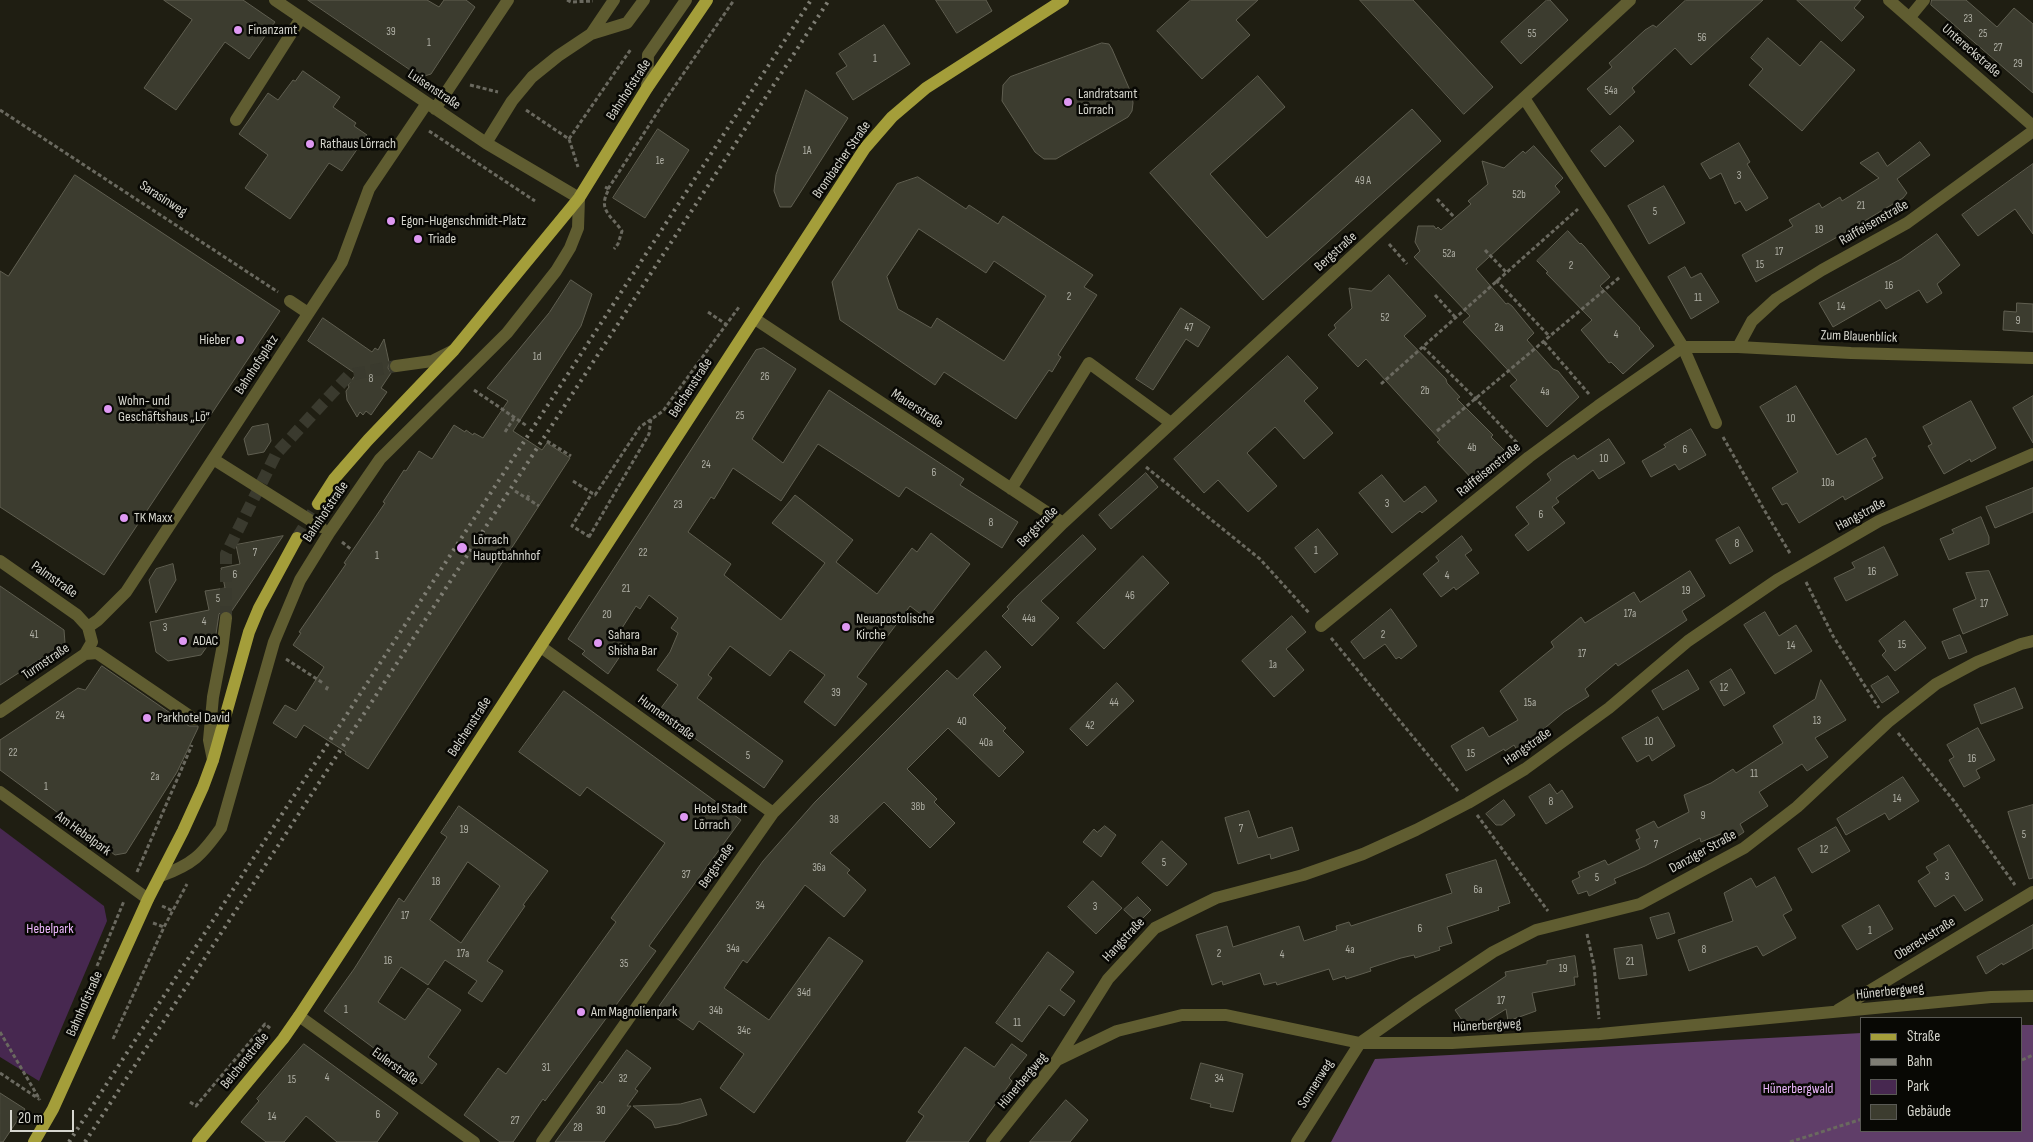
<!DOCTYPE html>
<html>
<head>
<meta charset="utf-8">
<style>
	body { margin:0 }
	#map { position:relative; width:2033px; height:1142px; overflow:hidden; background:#1f1e12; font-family:"Sofia Sans Condensed",sans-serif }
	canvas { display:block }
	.legend { position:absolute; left:1860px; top:1017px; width:162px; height:115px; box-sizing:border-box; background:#080804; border:1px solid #5a5a55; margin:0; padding:6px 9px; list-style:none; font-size:15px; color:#d6d6ce }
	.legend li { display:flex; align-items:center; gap:10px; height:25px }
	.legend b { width:25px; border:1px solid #5a5a55 }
	.scale { position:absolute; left:10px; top:1110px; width:64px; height:22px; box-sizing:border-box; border:2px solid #d6d6ce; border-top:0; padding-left:6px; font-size:15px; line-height:18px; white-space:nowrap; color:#d6d6ce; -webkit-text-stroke:4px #080804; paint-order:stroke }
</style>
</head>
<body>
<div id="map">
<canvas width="2033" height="1142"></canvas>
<ul class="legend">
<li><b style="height:6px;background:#a49e3a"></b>Straße</li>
<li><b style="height:6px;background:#7f7e74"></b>Bahn</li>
<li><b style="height:14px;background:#472850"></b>Park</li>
<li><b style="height:14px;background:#3c3c2f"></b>Gebäude</li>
</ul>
<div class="scale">20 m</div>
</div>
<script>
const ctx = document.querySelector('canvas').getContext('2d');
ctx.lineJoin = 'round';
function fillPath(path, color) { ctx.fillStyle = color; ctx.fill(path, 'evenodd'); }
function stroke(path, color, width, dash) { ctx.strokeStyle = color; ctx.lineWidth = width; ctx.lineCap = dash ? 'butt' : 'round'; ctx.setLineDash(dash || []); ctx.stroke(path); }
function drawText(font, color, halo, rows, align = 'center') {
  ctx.font = font + ' "Sofia Sans Condensed",sans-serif'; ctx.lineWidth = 5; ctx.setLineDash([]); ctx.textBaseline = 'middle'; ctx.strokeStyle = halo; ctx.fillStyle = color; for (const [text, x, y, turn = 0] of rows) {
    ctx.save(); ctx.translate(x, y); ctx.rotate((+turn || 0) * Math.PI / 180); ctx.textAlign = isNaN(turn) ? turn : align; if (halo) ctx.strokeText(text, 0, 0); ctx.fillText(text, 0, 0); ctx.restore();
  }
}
fillPath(new Path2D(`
	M0 828 104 906 107 921 39 1081 0 1057Z`), '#472850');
fillPath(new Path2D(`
	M2022 1025H2033V1142H1331L1375 1059 1862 1033V1131H2022Z`), '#603e69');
const building = new Path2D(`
	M164 0H243L275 22 249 59 225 42 176 110 144 88 192 20Z
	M308 0H427L439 7 444 0H466L475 7 431 74 421 77Z
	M936 0H986L992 11 957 33Z
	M1191 0H1258L1236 20 1250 35 1202 79 1157 31Z
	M1360 0H1413L1493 87 1464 114Z
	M1547 0H1550L1568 20 1521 64 1501 42Z
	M1686 0H1763L1691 65 1675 48 1632 88 1635 92 1610 115 1587 89 1612 67 1609 63 1645 30 1653 25 1656 27Z
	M1797 0H1861L1854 8 1864 17 1842 41Z
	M1932 0H1966L1997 27 2014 8 2033 24V93L1931 5Z
	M884 25 910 64 853 100 836 73 847 66 839 54Z
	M1768 38 1800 66 1821 41 1855 70 1802 131 1749 85 1763 69 1751 58Z
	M1102 43 1109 44 1112 49 1132 95 1133 103 1132 111 1128 117 1056 159H1044L1035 152 1002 101 1003 85 1010 77Z
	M303 71 340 97 333 107 356 123 354 126 367 135 342 171 329 163 290 219 245 188 268 155 239 134 268 93 278 100 293 80 295 81Z
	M1258 76 1285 107 1210 174 1267 238 1412 109 1441 141 1263 300 1150 173Z
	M806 90 848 118 791 207H780L774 191 776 175Z
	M1620 126 1634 141 1605 167 1591 151Z
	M658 129 689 150 645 218 613 198Z
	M1920 142 1930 155 1897 179 1907 193 1903 198 1841 235 1756 282 1742 255 1793 226 1789 220 1819 203 1822 208 1840 197 1842 201 1879 178 1860 163 1878 152 1887 166Z
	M1739 143 1750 162 1747 164 1768 198 1746 211 1740 201 1735 204 1721 173 1710 179 1701 164Z
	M1534 146 1563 178 1555 186 1560 192 1476 269 1506 304 1508 303 1512 306 1534 333 1527 340 1553 369 1558 371 1579 397 1547 427 1510 386 1517 380 1463 322 1470 316 1414 257 1420 251 1415 242 1418 226H1434L1436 229 1438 227 1441 230 1471 204 1468 201 1488 184 1482 161 1504 168 1523 151 1525 153Z
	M2033 164V234L2015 209 1978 236 1962 215Z
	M75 175 280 311 104 575 0 507V271L8 276Z
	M918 177 966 209 969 205 998 224 1003 216 1093 275 1084 287 1097 295 1058 355 1061 357 1052 372 1049 370 1016 419 944 372 935 385 840 320 832 282 897 184ZM919 229 986 273 994 261 1046 296 1004 361 937 318 931 328 898 309 887 277Z
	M1664 186 1685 223 1649 244 1628 206Z
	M1568 231 1580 244 1581 243 1584 246 1610 277 1600 286 1640 328 1639 329 1654 346 1623 374 1611 362 1609 363 1581 330 1592 320 1546 273 1548 272 1537 261Z
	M1937 234 1960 265 1937 284 1942 293 1927 303 1919 290 1886 309 1880 300 1833 327 1819 303 1901 259Z
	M1685 267 1691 278 1701 273 1719 302 1691 319 1668 277Z
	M1389 275 1426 316 1404 336 1446 379 1447 383 1460 397 1457 399 1493 435 1491 437 1507 453 1476 483 1437 442 1440 440 1366 359 1358 367 1328 335 1336 328 1334 325 1352 308 1349 288 1371 291Z
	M571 280 592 294 581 326 513 431 542 450 547 443 570 458 368 769 345 754 346 752 304 725 296 738 273 723 285 705 296 711 324 667 293 645 301 633 299 632 346 564 344 563 385 503 383 502 404 470 406 471 419 451 432 459 454 425 465 432 466 430 473 435 474 433 483 438 508 401 487 388 549 313Z
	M2017 303 2033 304V332L2003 330 2004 311 2016 312Z
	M1181 308 1210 327 1198 347 1186 339 1153 390 1136 379Z
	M323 318 372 352 375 348 378 350 384 339 389 362 388 368 391 373 381 388 387 392 371 415 366 411 363 415 360 412 357 417 347 400 346 391 349 387 348 385 356 374 308 341Z
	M764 348 796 369 752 439 783 463 829 390 964 479 960 485 1018 522 1002 548 906 487 899 497 818 444 781 501 733 468 714 499 711 497 688 532 731 564 724 575 781 620 825 563 772 523 795 495 853 540 836 562 877 594 912 548 917 552 931 533 970 564 927 619 910 606 857 677 867 684 835 726 804 702 825 675 790 650 770 676 730 646 708 675 712 678 697 698 783 761 764 788 658 712 678 685 657 670 670 652 678 633 671 628 678 618 649 595 640 609 636 606 615 639 627 646 608 674 582 654 585 651 568 639 756 350Z
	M1288 356 1318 388 1304 401 1333 433 1304 459 1275 427 1247 453 1277 486 1248 512 1218 480 1204 493 1174 459Z
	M1796 386 1837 455 1866 438 1876 456 1872 458 1883 478 1845 500 1843 496 1799 523 1787 503 1782 505 1772 488 1798 472 1760 407Z
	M2033 396V443L2013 408Z
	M1971 401 1996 448 1971 462 1970 459 1944 474 1928 446 1932 444 1923 427Z
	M268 424 271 441 264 452 248 455 244 439 252 427Z
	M1691 429 1706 455 1679 470 1675 464 1651 477 1642 461 1666 447 1664 445Z
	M1609 439 1625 463 1599 479 1593 470 1556 498 1559 502 1552 507 1565 523 1528 551 1515 535 1529 524 1516 507 1551 480 1547 474 1563 462 1574 455 1577 459Z
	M1146 473 1158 487 1111 529 1099 515Z
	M1382 475 1404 502 1425 486 1437 501 1422 513 1420 511 1392 533 1359 493Z
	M2033 488V512L1995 528 1986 507Z
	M1981 517 1989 537V544L1949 560 1940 539 1954 533 1952 530Z
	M1739 527 1753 551 1730 564 1716 540Z
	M1318 529 1338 554 1315 573 1295 548Z
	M1083 535 1096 549 1041 601 1059 618 1032 646 1002 616 1009 609 1007 607 1015 598Z
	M283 536 231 612 223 610 219 614 216 634 201 655 168 661 156 652 150 622 209 610 205 591 225 588 221 568 240 564 236 545Z
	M1462 536 1472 550 1465 555 1479 573 1456 590 1454 587 1441 597 1423 574 1439 561 1436 557Z
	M1884 547 1898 575 1846 601 1834 578 1855 568 1852 563Z
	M1143 556 1169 583 1104 649 1077 623Z
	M173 564 176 580 156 613 149 580 156 569Z
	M1690 571 1705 596 1682 611 1687 620 1618 666 1616 663 1585 689 1589 696 1564 712 1533 738 1535 741 1518 752 1514 745 1505 751 1504 749 1466 771 1451 746 1483 727 1489 737 1518 720 1500 691 1554 647 1551 642 1581 617 1585 623 1634 592 1640 602Z
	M1989 571 2008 615 1963 634 1953 609 1976 599 1966 573Z
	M0 586 64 630 65 643 0 685Z
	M1391 609 1417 646 1401 659 1399 657 1396 659 1385 644 1364 659 1351 642Z
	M1765 612 1779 636 1796 625 1812 651 1775 674 1744 625Z
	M1292 616 1306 632 1286 649 1304 670 1274 697 1242 661Z
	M1905 621 1926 648 1895 671 1882 655 1886 651 1879 641Z
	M1960 635 1967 652 1949 659 1942 642Z
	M986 651 1001 667 973 695 1006 728 1003 731 1024 752 999 777 948 728 907 769 937 799 934 802 955 823 930 848 884 802 830 853 850 870 847 873 866 890 844 917 805 885 747 963 743 960 724 988 769 1020 829 937 863 961 754 1113 720 1088 744 1054 699 1021 693 1030 659 1006 763 861 815 802 947 670 957 679Z
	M102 666 189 726H198V728L177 772 126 853 115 855 0 770V740L78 688 85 690Z
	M1731 669 1745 693 1724 706 1710 682Z
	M1688 670 1699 689 1663 710 1652 691Z
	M1888 676 1899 692 1882 703 1871 686Z
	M1821 680 1846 720 1815 738 1828 757 1807 771 1802 764 1759 792 1768 806 1740 824 1744 832 1728 843 1723 833 1701 842 1700 838 1645 866 1614 879 1616 883 1589 896 1587 891 1578 894 1572 881 1580 877 1578 872 1605 860 1608 865 1640 849 1636 840 1640 838 1636 830 1654 821 1658 828 1689 812 1684 795 1711 783 1733 769 1736 773 1783 743 1773 726 1815 699Z
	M1117 683 1134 701 1087 746 1070 729Z
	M2015 688 2023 708 1981 724 1974 705Z
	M564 691 741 820 649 946 656 951 545 1101 543 1099 513 1142H500L464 1115 498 1068 506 1074 616 922 611 918 665 843 587 787 580 796 519 752Z
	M1658 717 1675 746 1652 761 1649 755 1637 762 1622 738Z
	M1978 728 1995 760 1976 770 1980 778 1964 787 1949 760 1954 757 1947 745Z
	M1903 777 1919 801 1889 820 1885 813 1846 835 1837 819Z
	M1550 784 1557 794 1562 790 1573 807 1546 824 1529 797Z
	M1504 800 1515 815 1502 825H1496L1486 814Z
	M2033 805V878L2029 879 2008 812Z
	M459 806 548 871 523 905 525 906 487 961 503 971 482 1002 468 993 477 981 445 960 428 985 401 967 378 1002 405 1020 428 988 461 1010 428 1057 437 1064 422 1084 324 1011 354 969 399 898 404 902 447 837 441 833ZM468 862 500 886 461 943 430 920Z
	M1249 811 1258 838 1292 827 1299 850 1271 859 1270 854 1238 864 1225 818Z
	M1105 826 1116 835 1101 857 1083 842 1094 829 1097 832Z
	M1836 827 1850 851 1812 873 1798 849Z
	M1162 841 1187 864 1167 886 1142 863Z
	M1949 845 1983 900 1965 911 1954 895 1935 907 1918 881 1930 873 1926 867 1938 860 1934 854Z
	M1496 860 1510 903 1498 907 1499 910 1447 927 1452 943 1439 947 1440 950 1415 958 1414 955 1401 958 1370 968 1371 971 1346 979 1345 976 1333 980 1329 969 1277 985 1276 982 1264 985 1260 973 1223 985 1222 981 1212 985 1196 935 1227 926 1233 947 1299 926 1304 941 1337 930 1336 926 1349 922 1351 926 1452 893 1446 875Z
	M1775 877 1792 910 1783 915 1796 938 1763 956 1757 946 1689 971 1678 940 1733 921 1724 893 1751 878 1756 887Z
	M1093 881 1122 908 1096 934 1068 907Z
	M1138 897 1151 910 1138 923 1124 910Z
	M1879 905 1893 929 1857 950 1842 926Z
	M1669 913 1675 933 1657 939 1650 918Z
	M2033 925V948L2003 965 2002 963 1986 974 1977 957Z
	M1642 945 1647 975 1619 979 1614 949Z
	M1048 952 1074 972 1060 990 1075 1001 1064 1016 1049 1005 1022 1042 996 1023Z
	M1575 956 1578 977H1574L1575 985 1532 993 1536 1011 1508 1021 1506 1009 1482 1024 1480 1022 1469 1030 1455 1010 1506 976 1505 972 1547 964V961Z
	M304 1044 398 1113 377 1142H337L306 1116 284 1142H266L241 1122 259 1101 257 1099Z
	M1012 1044 1027 1055 1009 1078 1012 1081 968 1142H906L924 1116 918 1112 965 1047 994 1067Z
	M627 1050 651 1068 635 1089 638 1091 627 1106H631L604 1142H555L600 1081 602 1083Z
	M1201 1063 1243 1074 1233 1112 1210 1107 1211 1104 1191 1099Z
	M0 1093 25 1109 3 1142H0Z
	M701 1099 707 1115 678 1124 655 1128 652 1121 633 1106 680 1104Z
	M1066 1100 1088 1120 1070 1142H1030Z`);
fillPath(building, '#3c3c2f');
stroke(building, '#605f51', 1);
stroke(new Path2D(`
	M226 618V554L276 454 349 375 396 366`), '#3a3a2e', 12, [12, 6]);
stroke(new Path2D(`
	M297 538 318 504`), '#3a3a2e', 12, [12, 6]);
stroke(new Path2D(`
	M567 0 571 2 593 1
	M470 85 498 92
	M0 110 278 292
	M526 110 569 139 578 167
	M429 131 535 201
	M569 139 631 49
	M605 187 609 189C597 210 611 215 622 231L618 244 614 249
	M608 189 666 99 734 0
	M1437 199 1455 218
	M1389 244 1407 264
	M1485 250 1506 272
	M1496 280 1550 337
	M1435 295 1456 318
	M708 312 727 325
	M1544 342 1589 394
	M1423 347 1476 399 1519 445
	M1381 384 1578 209
	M474 390 527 426
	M1437 431 1620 277
	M505 432 514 418
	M1723 437 1766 513 1791 555
	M547 441 571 456
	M1146 467 1260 559 1310 614
	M573 481 595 495 640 427 663 411 739 307
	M515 491 539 506
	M527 499 530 493
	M589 537 649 434 651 418
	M590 537 572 526 592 493
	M342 542 352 550
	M1806 582 1833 636 1879 708
	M1331 638 1458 791
	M286 659 323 683
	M326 690 328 686
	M1898 733 1954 801 2015 885
	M1477 815 1548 911
	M137 872 192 745
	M162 906 173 911
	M153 923 164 927
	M1587 934 1594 966 1599 1019
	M97 966 124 901
	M0 1032 40 1100
	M113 1039 164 927 187 884
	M2022 1060 2033 1055
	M0 1073 39 1099
	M190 1102 196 1106 265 1024 271 1029
	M1790 1142 1862 1119`), '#6a695f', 3, [4, 2.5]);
stroke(new Path2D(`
	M1889 0 2033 126
	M1910 17 1924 0
	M591 34 614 0
	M647 88 648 55 686 0
	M1524 98 1603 219 1683 347H1738L1851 353 2033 358
	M435 109 508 0
	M236 120 301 18
	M486 143 512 101 532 77 558 56 591 34 627 23 644 0
	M290 301 308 313
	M755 319 1063 523
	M1738 347 1752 321 1776 299 1822 270 1907 223 2033 131
	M396 366 432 361 452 351
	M213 459 321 527
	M1011 489 1089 363 1171 423
	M0 561 77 615 88 627 92 642 85 654 0 712
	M1321 626 1529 457 1598 406 1683 347 1716 423
	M88 627 98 620 126 592 342 262 369 189 427 103
	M541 647 773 813
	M85 654 97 653 194 719
	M213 760 209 740 213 697 222 650 226 618
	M0 792 148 899
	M161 876C193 864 201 856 221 828L274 642 300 580 329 533 380 459 507 333 556 271 570 248 578 228 579 198 486 143 275 0
	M1838 1010 2033 892
	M299 1016 474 1142
	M1057 1060 1108 979 1155 928 1216 898 1303 875 1363 854 1416 830 1468 803 1525 769 1609 708 1688 641 1777 580 1879 521 2033 454
	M542 1142 773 813 1063 523 1630 0
	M992 1142 1057 1060 1117 1031 1182 1015H1226L1360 1043H1452L1600 1034 1991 997 2033 996
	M1297 1142 1360 1043 1418 1002 1493 952 1536 930 1640 904 1744 848 1797 807 1888 722 1936 684 1977 662 2021 644 2033 641`), '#605d31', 12);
stroke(new Path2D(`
	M318 504 334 479 368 440 454 350 579 198 647 88 707 0
	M34 1142 53 1109 148 899 183 831 203 787 213 760 249 632 259 608 297 538
	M198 1142 283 1039 299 1016C488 727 678 439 865 148L892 117 926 88 1063 0`), '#a49e3a', 12);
stroke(new Path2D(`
	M69 1142 811 0
	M85 1142 829 0`), '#7f7e74', 4, [2.5, 5]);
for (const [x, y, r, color] of [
	[238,30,5,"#de98f2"],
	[1068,102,5,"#de98f2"],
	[310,144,5,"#de98f2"],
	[391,221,5,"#de98f2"],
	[418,239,5,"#de98f2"],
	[240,340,5,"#de98f2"],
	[108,409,5,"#de98f2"],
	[124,518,5,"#de98f2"],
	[462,548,6,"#de98f2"],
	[846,627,5,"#de98f2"],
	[183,641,5,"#de98f2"],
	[598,643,5,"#de98f2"],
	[147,718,5,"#de98f2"],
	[684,817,5,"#de98f2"],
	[581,1012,5,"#de98f2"]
]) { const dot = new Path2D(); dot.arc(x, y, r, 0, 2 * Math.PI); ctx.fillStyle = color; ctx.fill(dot); stroke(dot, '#080804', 2); }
drawText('11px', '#b0b0a6', null, [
	["23",1968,19],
	["39",391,32],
	["55",1532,34],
	["25",1983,34],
	["56",1702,38],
	["1",429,43],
	["27",1998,48],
	["1",875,59],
	["29",2018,64],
	["54a",1611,91],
	["1A",807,151],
	["1e",660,161],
	["3",1739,176],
	["49 A",1363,181],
	["52b",1519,195],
	["21",1861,206],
	["5",1655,212],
	["19",1819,230],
	["17",1779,252],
	["52a",1449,254],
	["15",1760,265],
	["2",1571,266],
	["16",1889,286],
	["2",1069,297],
	["11",1698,298],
	["14",1841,307],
	["52",1385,318],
	["9",2018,321],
	["47",1189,328],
	["2a",1499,328],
	["4",1616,335],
	["1d",537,357],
	["26",765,377],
	["8",371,379],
	["2b",1425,391],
	["4a",1545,392],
	["25",740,416],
	["10",1791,419],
	["4b",1472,448],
	["6",1685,450],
	["10",1604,459],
	["24",706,465],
	["6",934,473],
	["10a",1828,483],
	["3",1387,504],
	["23",678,505],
	["6",1541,515],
	["8",991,523],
	["8",1737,544],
	["1",1316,551],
	["7",255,553],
	["22",643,553],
	["1",377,556],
	["16",1872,572],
	["6",235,575],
	["4",1447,576],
	["21",626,589],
	["19",1686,591],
	["46",1130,596],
	["5",218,599],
	["17",1984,604],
	["17a",1630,614],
	["20",607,615],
	["44a",1029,619],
	["4",204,622],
	["3",165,628],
	["41",34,635],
	["2",1383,635],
	["15",1902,645],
	["14",1791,646],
	["17",1582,654],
	["1a",1273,665],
	["12",1724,688],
	["39",836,693],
	["44",1114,703],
	["15a",1530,703],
	["24",60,716],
	["13",1817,721],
	["40",962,722],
	["42",1090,726],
	["10",1649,742],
	["40a",986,743],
	["22",13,753],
	["15",1471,754],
	["5",748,756],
	["16",1972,759],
	["11",1754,774],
	["2a",155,777],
	["1",46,787],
	["14",1897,799],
	["8",1551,802],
	["38b",918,807],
	["9",1703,816],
	["38",834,820],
	["7",1241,829],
	["19",464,830],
	["5",2024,835],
	["7",1656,845],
	["12",1824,850],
	["5",1164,863],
	["36a",819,868],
	["37",686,875],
	["3",1947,877],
	["5",1597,878],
	["18",436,882],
	["6a",1478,890],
	["34",760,906],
	["3",1095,907],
	["17",405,916],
	["6",1420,929],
	["1",1870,931],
	["34a",733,949],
	["4a",1350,950],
	["8",1704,950],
	["17a",463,954],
	["2",1219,954],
	["4",1282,955],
	["16",388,961],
	["21",1630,962],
	["35",624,964],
	["19",1563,969],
	["34d",804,993],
	["17",1501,1001],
	["1",346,1010],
	["34b",716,1011],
	["11",1017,1023],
	["34c",744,1031],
	["31",546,1068],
	["4",327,1078],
	["32",623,1079],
	["34",1219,1079],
	["15",292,1080],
	["30",601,1111],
	["6",378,1115],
	["14",272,1117],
	["27",515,1121],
	["28",578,1128]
]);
drawText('14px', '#d6d6ce', '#080804', [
	["Finanzamt",248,30],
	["Landratsamt",1078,94],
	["Lörrach",1078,110],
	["Rathaus Lörrach",320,144],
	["Egon-Hugenschmidt-Platz",401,221],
	["Triade",428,239],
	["Hieber",230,340,"right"],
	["Wohn- und",118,401],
	["Geschäftshaus „Lö“",118,417],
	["TK Maxx",134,518],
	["Lörrach",473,540],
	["Hauptbahnhof",473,556],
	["Neuapostolische",856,619],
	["Kirche",856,635],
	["Sahara",608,635],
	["Shisha Bar",608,651],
	["ADAC",193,641],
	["Parkhotel David",157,718],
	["Hotel Stadt",694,809],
	["Lörrach",694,825],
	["Am Magnolienpark",591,1012]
], 'left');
drawText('14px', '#d6d6ce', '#080804', [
	["Untereckstraße",1971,51,41],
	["Luisenstraße",434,90,34],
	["Bahnhofstraße",629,90,-57],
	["Brombacher Straße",842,160,-55],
	["Sarasinweg",163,199,33],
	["Raiffeisenstraße",1874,223,-30],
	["Bergstraße",1336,252,-42],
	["Zum Blauenblick",1859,337,2],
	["Bahnhofsplatz",257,365,-57],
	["Belchenstraße",691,388,-57],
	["Mauerstraße",917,409,33],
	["Raiffeisenstraße",1489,470,-39],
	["Bahnhofstraße",326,512,-56],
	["Hangstraße",1861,515,-28],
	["Bergstraße",1038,527,-45],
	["Palmstraße",54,580,35],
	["Turmstraße",46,662,-34],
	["Hunnenstraße",666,718,36],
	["Belchenstraße",470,727,-57],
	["Hangstraße",1528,747,-35],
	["Am Hebelpark",83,834,36],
	["Danziger Straße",1703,852,-29],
	["Bergstraße",717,866,-55],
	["Obereckstraße",1925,939,-32],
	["Hangstraße",1124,940,-47],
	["Hünerbergweg",1890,992,-6],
	["Bahnhofstraße",85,1004,-66],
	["Hünerbergweg",1487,1026,-3],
	["Belchenstraße",245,1061,-51],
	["Eulerstraße",395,1067,36],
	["Hünerbergweg",1023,1081,-50],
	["Sonnenweg",1316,1084,-58]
]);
drawText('14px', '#ebb5fb', '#080804', [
	["Hebelpark",50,929],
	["Hünerbergwald",1798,1089]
]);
</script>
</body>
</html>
